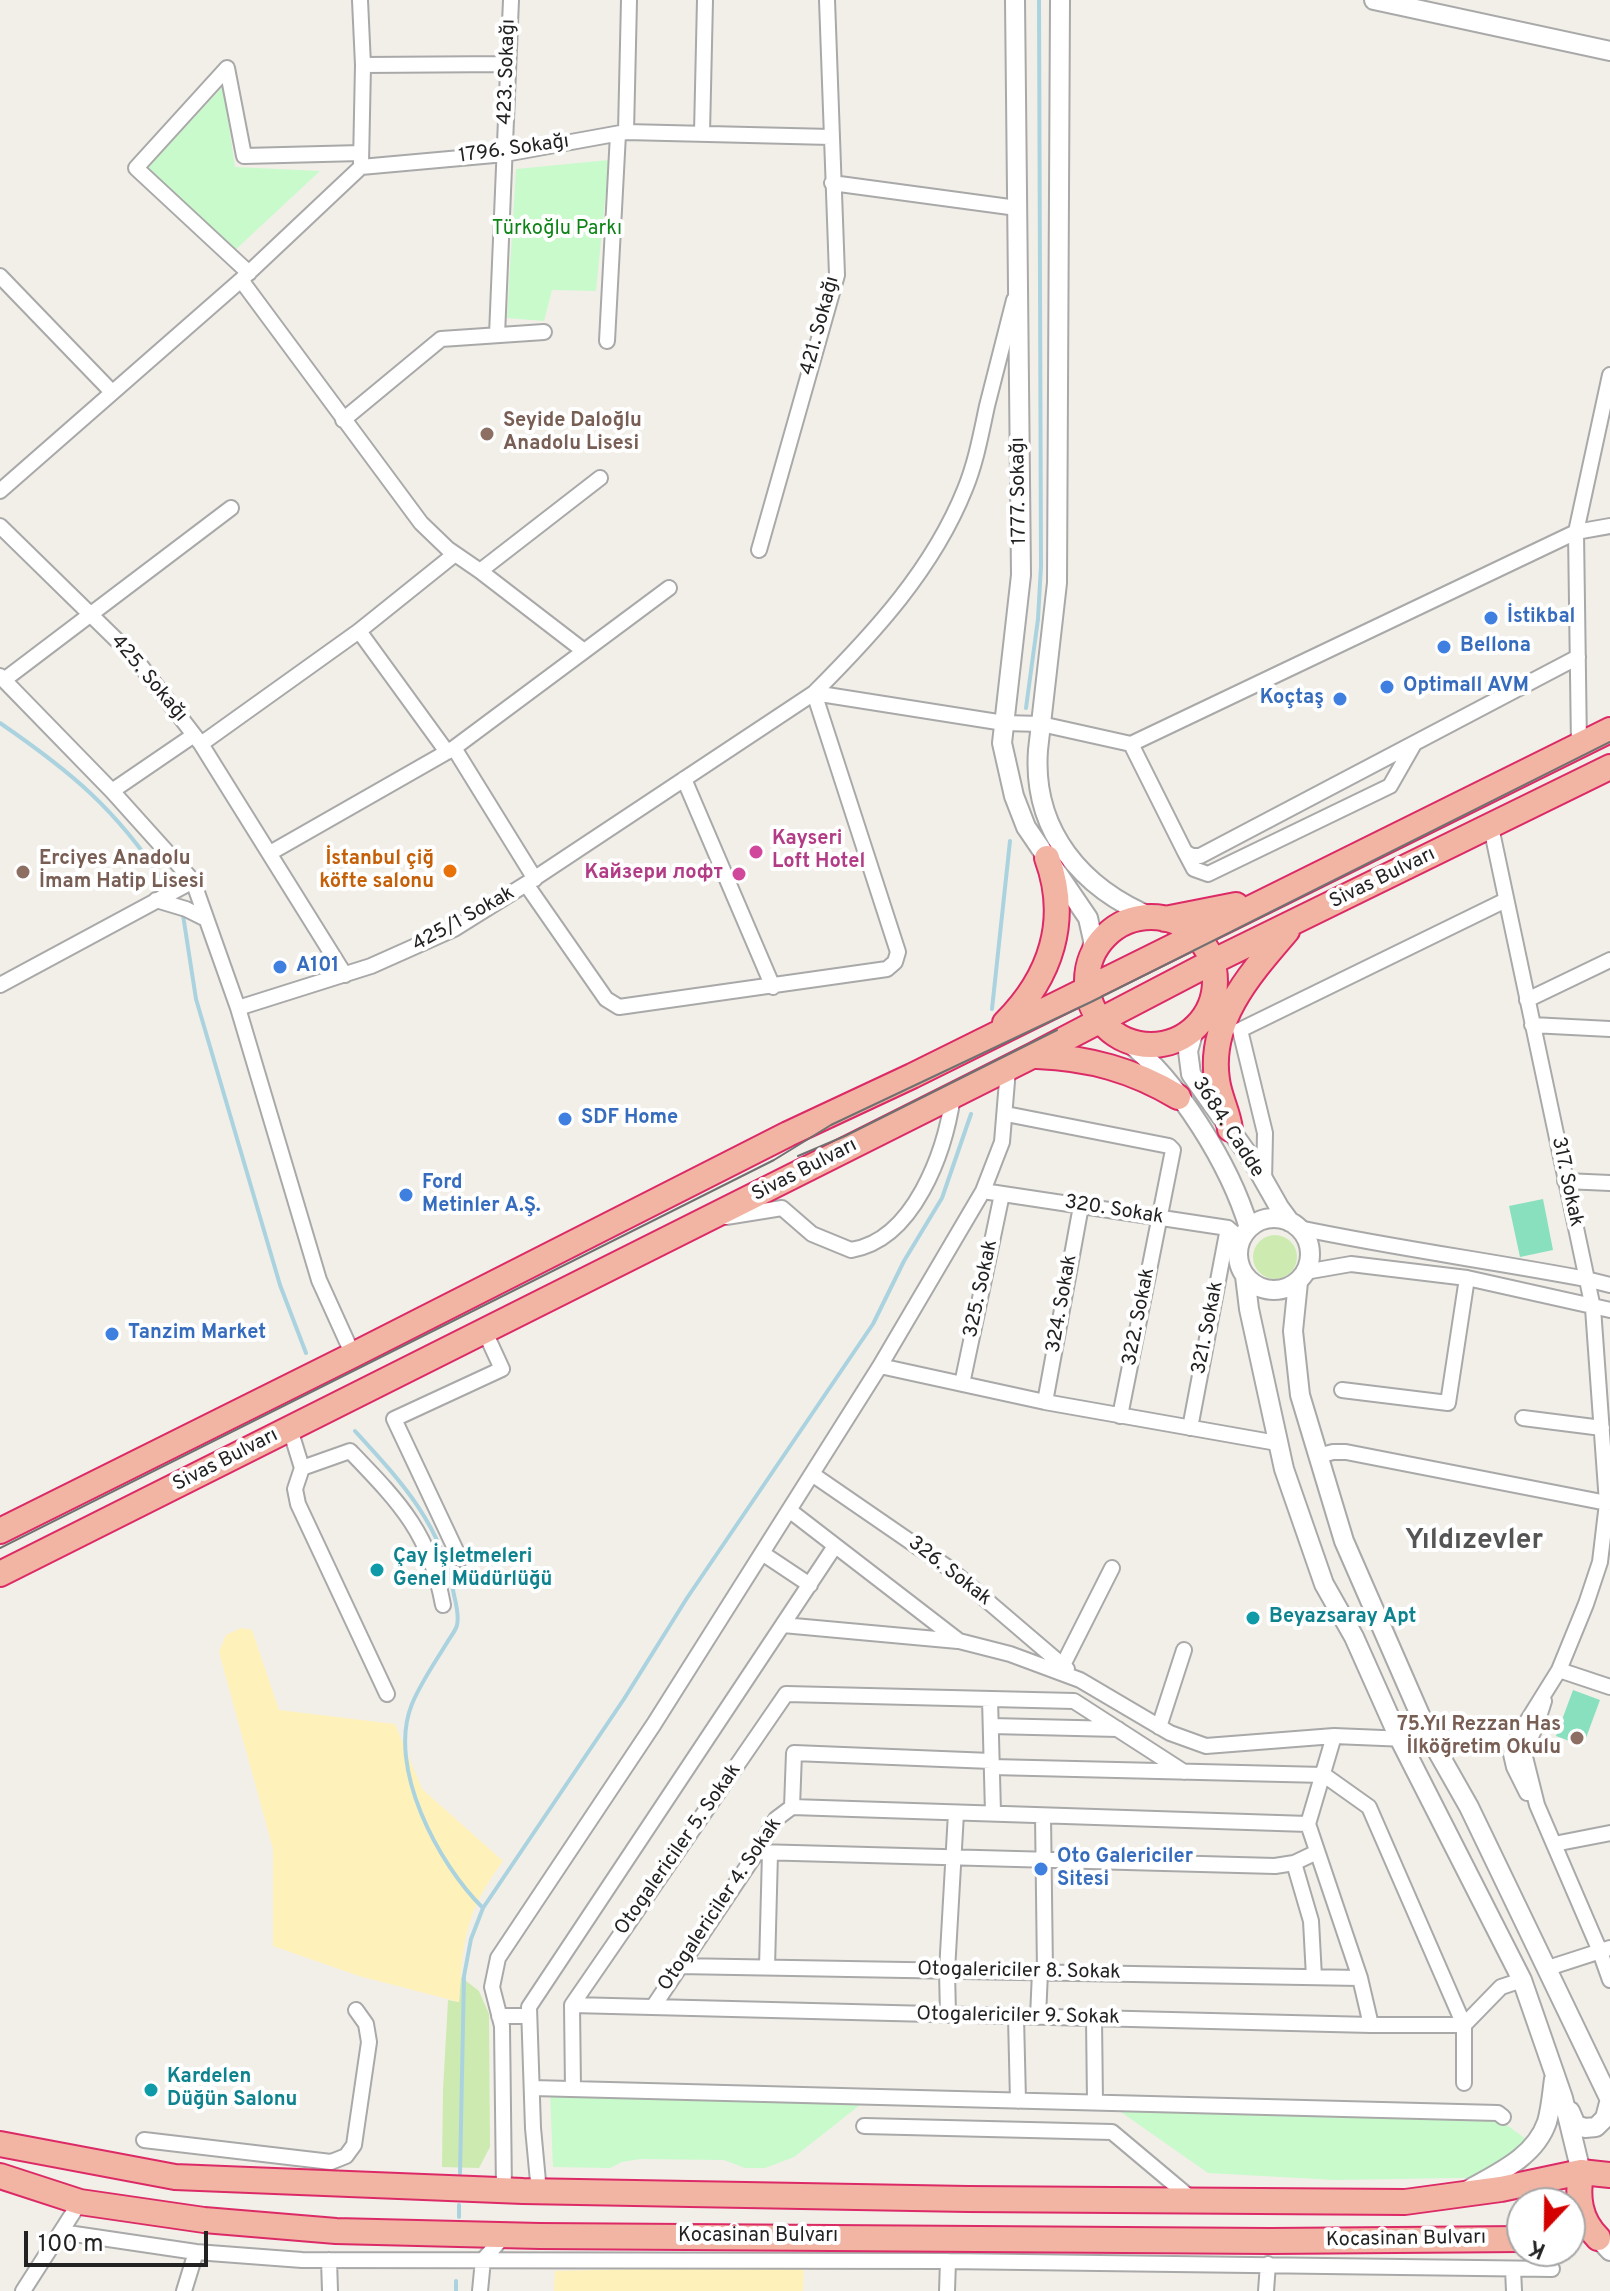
<!DOCTYPE html>
<html>
<head>
<meta charset="utf-8">
<style>
	body { margin:0 }
	#map { position:relative; width:1610px; height:2291px; overflow:hidden; background:#f2efe9; font-family:Overpass,sans-serif }
	canvas { display:block }
	.north { position:absolute; left:1506px; top:2187px; width:80px; height:80px; box-sizing:border-box; background:#fff; border:2px solid #a7a7a7; border-radius:50%; rotate:202deg; font-size:22px; font-weight:700; line-height:32px; text-align:center; color:#222 }
	.north::after { content:''; display:block; margin:auto; width:28px; height:36px; background:#d40000; clip-path:polygon(50% 0,100% 100%,50% 72%,0 100%) }
	.scale { position:absolute; left:24px; top:2231px; width:184px; height:36px; box-sizing:border-box; border:4px solid #222; border-top:0; padding-left:10px; font-size:24px; line-height:28px; white-space:nowrap; color:#222; -webkit-text-stroke:6px #fff; paint-order:stroke }
</style>
</head>
<body>
<div id="map">
<canvas width="1610" height="2291"></canvas>
<div class="north">K</div>
<div class="scale">100 m</div>
</div>
<script>
const ctx = document.querySelector('canvas').getContext('2d');
ctx.lineJoin = 'round';
function fillPath(path, color) { ctx.fillStyle = color; ctx.fill(path, 'evenodd'); }
function stroke(path, color, width, dash) { ctx.strokeStyle = color; ctx.lineWidth = width; ctx.lineCap = dash ? 'butt' : 'round'; ctx.setLineDash(dash || []); ctx.stroke(path); }
function drawText(font, color, halo, rows, align = 'center') {
  ctx.font = font + ' Overpass,sans-serif'; ctx.lineWidth = 8; ctx.setLineDash([]); ctx.textBaseline = 'middle'; ctx.strokeStyle = halo; ctx.fillStyle = color; for (const [text, x, y, turn = 0] of rows) {
    ctx.save(); ctx.translate(x, y); ctx.rotate((+turn || 0) * Math.PI / 180); ctx.textAlign = isNaN(turn) ? turn : align; if (halo) ctx.strokeText(text, 0, 0); ctx.fillText(text, 0, 0); ctx.restore();
  }
}
fillPath(new Path2D(`
	M1253 1257a22 22 0 1 1 44 0a22 22 0 1 1-44 0Z
	M461 1977 479 1991 489 2014 490 2147 479 2168 442 2167 443 2090 448 2000 459 2002Z`), '#cdebb0');
fillPath(new Path2D(`
	M241 1628 252 1630 279 1710 395 1724 422 1789 503 1861C465 1913 463 1940 459 2002L359 1976 273 1946V1849L219 1652 226 1635Z
	M804 2265 803 2291H554L555 2271Z`), '#fff1ba');
fillPath(new Path2D(`
	M223 86 235 167 320 171 233 252 143 173Z
	M609 160 596 291 552 290 544 321 507 318 516 169Z
	M550 2092 870 2097 794 2157 765 2168H745L724 2160 640 2159 622 2162 610 2168 553 2167Z
	M1118 2110 1492 2114 1538 2148 1516 2177 1335 2180 1208 2173Z`), '#c8facc');
fillPath(new Path2D(`
	M1543 1199 1553 1250 1520 1257 1509 1206Z
	M1573 1690 1600 1700 1583 1746 1556 1736Z`), '#88e0be');
stroke(new Path2D(`
	M1026 708 1038 619 1041 566 1039 0
	M0 723C70 771 116 809 163 881
	M183 915 196 999 280 1285 306 1353
	M992 1009 1010 841
	M355 1431C400 1480 443 1526 454 1595 456 1603 459 1617 457 1625 456 1630 451 1636 448 1641 436 1661 421 1682 412 1704 386 1767 439 1865 483 1908
	M460 2173 464 1976 471 1939 483 1908 624 1699 687 1598 873 1324 904 1261 942 1198 971 1114
	M459 2217V2205
	M456 2291V2281`), '#aad3df', 4);
const minor = new Path2D(`
	M360 0 363 65 361 163
	M363 65 508 64
	M626 132 629 0
	M702 133 705 0
	M832 183 1017 208
	M249 273 136 168 227 68 244 156 361 153
	M0 276 111 391
	M241 280 421 523 448 549 480 571 584 651
	M497 335 511 0
	M607 341 618 134
	M343 420 441 339 544 332
	M0 491 241 280 361 167 505 154 626 132 831 137
	M0 526 134 657 201 744 345 975
	M759 550 837 275 827 0
	M480 571 600 478
	M359 631 447 752
	M0 676 112 791 193 881 238 1008
	M4 680 231 508
	M201 744 359 631 455 554
	M1131 744 1185 852 1192 856H1200L1578 657
	M1579 746 1576 532 1610 375
	M454 748 535 879
	M684 779 773 987
	M112 791 194 735
	M1491 827 1593 1308 1607 1503 1600 1562 1586 1604 1559 1670 1516 1739
	M1185 852 1194 869 1208 874 1390 786 1414 744
	M270 853 454 748 669 588
	M526 884 606 999 619 1007 887 969 895 962 898 952 814 693C874 633 933 569 965 489 976 462 981 434 987 406 996 371 1005 335 1014 300
	M156 900 186 909 206 919
	M0 985 193 881
	M1527 1000 1610 960
	M1532 1025 1610 1029
	M1006 1114 1169 1146 1173 1150 1120 1416
	M1565 1181 1610 1183
	M1264 1182 1265 1133 1240 1030 1506 900
	M983 1191 1228 1228 1241 1239
	M726 1217 782 1208 812 1234 851 1250C914 1240 945 1152 953 1096
	M1299 1228C1394 1248 1491 1261 1586 1279L1610 1285
	M1305 1272 1351 1264 1467 1278 1610 1310
	M353 1355 319 1280 238 1008 371 966 454 929 526 884 814 693 1004 723 1041 724 1131 744 1576 532 1610 526
	M880 1366 1045 1402 1277 1443
	M962 1384 1002 1194
	M1342 1390 1448 1403 1467 1278
	M1045 1402 1081 1206
	M1523 1418 1602 1428
	M1190 1428 1228 1228
	M290 1429 302 1468 350 1451C399 1502 430 1533 443 1605
	M1318 1456 1333 1452H1346L1607 1503
	M302 1468 295 1489 298 1504 387 1694
	M812 1474 950 1569 1067 1669
	M789 1510 959 1641 1010 1654 1080 1680 1170 1733 1206 1746 1334 1736 1431 1740 1489 1734 1510 1742
	M762 1553 810 1585
	M460 1559 394 1419 502 1369 485 1332
	M783 1625 958 1641
	M1063 1665 1112 1568
	M1559 1670 1610 1687
	M990 1699 993 1813
	M991 1726 1118 1729
	M1159 1727 1184 1650
	M1526 1747 1536 1726 1544 1701
	M1524 1753 1537 1805 1599 1949 1610 1980
	M1511 1754 1514 1767 1527 1793
	M992 1767 1324 1775 1369 1807 1464 2025V2083
	M792 1807 1308 1824
	M792 1807 794 1753 991 1761
	M1043 1816 1045 1972
	M1308 1824 1360 1978 1371 2025
	M1308 1824 1334 1736
	M1554 1844 1610 1833
	M757 1852 1275 1866 1294 1863 1317 1852
	M1294 1863 1311 1921 1314 1977
	M678 1966 1360 1978
	M767 1967 770 1853
	M1548 1968 1610 1948
	M572 2005 1371 2025H1464L1501 1987 1522 1980
	M572 2005 786 1694 1074 1701 1184 1772
	M572 2005 573 2089
	M653 2007 757 1852 776 1819 792 1807
	M948 2015 947 1971 956 1813
	M499 2016H529
	M1016 2017 1018 2101
	M1038 2017 1040 1972
	M1094 2019 1095 2102
	M532 2088 1498 2113 1503 2117
	M864 2126 1112 2132 1193 2200
	M144 2140 331 2162 346 2156 354 2145 369 2042 366 2024 356 2010
	M504 2191 502 2026 492 1987 498 1958 654 1724 880 1366 983 1191 1002 1142 1008 1069
	M539 2192 533 2128 529 2007 835 1546
	M61 2232 196 2252 302 2260 948 2261 1552 2269
	M329 2260 330 2291
	M1513 2269 1514 2291
	M23 2291 80 2202
	M184 2291 196 2252
	M480 2291 483 2260 505 2235
	M947 2291 948 2261
	M1266 2291 1268 2264`);
const tertiary = new Path2D(`
	M1015 0 1021 575 1002 743 1014 796 1026 827 1088 918 1093 940 1092 956
	M1060 0 1057 583 1038 750C1032 831 1082 889 1154 918
	M1374 0 1610 51
	M1195 1027 1188 1051 1191 1074 1254 1163 1279 1207 1290 1222
	M1127 1041C1179 1082 1230 1165 1249 1228
	M1238 1254a36 36 0 1 1 72 0a36 36 0 1 1-72 0Z
	M1245 1276 1249 1309 1284 1469 1324 1584 1354 1637 1399 1738 1522 1980 1563 2098 1581 2172
	M1298 1282 1293 1331 1300 1395 1344 1541 1431 1740 1469 1807 1610 2100
	M1570 2111 1576 2125 1585 2128 1596 2127 1605 2118 1610 2099
	M1468 2190C1498 2173 1535 2157 1547 2122 1551 2108 1552 2093 1554 2079
	M1598 2238 1610 2251`);
const trunk = new Path2D(`
	M1087 981a64 64 0 1 1 128 0a64 64 0 1 1-128 0Z
	M1165 919 1236 905
	M1005 1023C1051 977 1070 920 1047 858
	M1037 1056C1089 1058 1133 1070 1178 1097
	M1230 1129C1228 1112 1219 1097 1217 1080 1208 1020 1251 973 1287 931
	M0 1531 353 1355 788 1134 912 1076 1610 730
	M0 1574 1034 1055 1212 962 1610 767
	M0 2144 175 2177 523 2191 968 2199 1405 2202 1501 2189 1581 2172 1610 2175
	M1581 2172C1577 2197 1579 2219 1598 2238
	M0 2176 80 2202 204 2220 336 2231 540 2236 1270 2241 1522 2239`);
stroke(minor, '#a9a9a9', 18);
stroke(tertiary, '#a9a9a9', 22);
stroke(trunk, '#dc2a67', 28);
stroke(minor, '#fff', 14);
stroke(tertiary, '#fff', 18);
stroke(trunk, '#f2b4a3', 24);
stroke(new Path2D(`
	M798 1156 845 1136 1057 1030
	M0 1548 774 1160 831 1125 1091 1002 1610 742`), '#707070', 2);
for (const [x, y, r, color] of [
	[487,434,8,"#8d6e63"],
	[1491,618,8,"#3f7fe0"],
	[1444,647,8,"#3f7fe0"],
	[1387,687,8,"#3f7fe0"],
	[1340,699,8,"#3f7fe0"],
	[756,852,8,"#d1479c"],
	[450,871,8,"#e8710a"],
	[23,872,8,"#8d6e63"],
	[739,874,8,"#d1479c"],
	[280,967,8,"#3f7fe0"],
	[565,1119,8,"#3f7fe0"],
	[406,1195,8,"#3f7fe0"],
	[112,1334,8,"#3f7fe0"],
	[377,1570,8,"#0f9aa8"],
	[1253,1618,8,"#0f9aa8"],
	[1577,1738,8,"#8d6e63"],
	[1041,1869,8,"#3f7fe0"],
	[151,2090,8,"#0f9aa8"]
]) { const dot = new Path2D(); dot.arc(x, y, r, 0, 2 * Math.PI); ctx.fillStyle = color; ctx.fill(dot); stroke(dot, '#fff', 3); }
drawText('20px', '#222', '#fff', [
	["423. Sokağı",508,72,-88],
	["1796. Sokağı",514,150,-8],
	["421. Sokağı",821,326,-75],
	["1777. Sokağı",1020,491,-91],
	["425. Sokağı",148,679,50],
	["Sivas Bulvarı",1383,879,-26],
	["425/1 Sokak",464,920,-29],
	["3684. Cadde",1227,1128,57],
	["Sivas Bulvarı",805,1171,-27],
	["317. Sokak",1566,1182,78],
	["320. Sokak",1114,1211,9],
	["325. Sokak",982,1289,-78],
	["324. Sokak",1063,1304,-80],
	["322. Sokak",1140,1317,-79],
	["321. Sokak",1209,1328,-79],
	["Sivas Bulvarı",226,1461,-27],
	["326. Sokak",949,1572,38],
	["Otogalericiler 5. Sokak",679,1850,-55],
	["Otogalericiler 4. Sokak",721,1905,-56],
	["Otogalericiler 8. Sokak",1019,1972,1],
	["Otogalericiler 9. Sokak",1018,2017,1],
	["Kocasinan Bulvarı",758,2237],
	["Kocasinan Bulvarı",1406,2240,-1]
]);
drawText('20px', '#0c8416', '#fff', [
	["Türkoğlu Parkı",557,230]
]);
drawText('bold 20px', '#785e54', '#fff', [
	["Seyide Daloğlu",503,422],
	["Anadolu Lisesi",503,445],
	["Erciyes Anadolu",39,860],
	["İmam Hatip Lisesi",39,883],
	["75.Yıl Rezzan Has",1561,1726,"right"],
	["İlköğretim Okulu",1561,1749,"right"]
], 'left');
drawText('bold 20px', '#366cbe', '#fff', [
	["İstikbal",1507,618],
	["Bellona",1460,647],
	["Optimall AVM",1403,687],
	["Koçtaş",1324,699,"right"],
	["A101",296,967],
	["SDF Home",581,1119],
	["Ford",422,1184],
	["Metinler A.Ş.",422,1207],
	["Tanzim Market",128,1334],
	["Oto Galericiler",1057,1858],
	["Sitesi",1057,1881]
], 'left');
drawText('bold 20px', '#b23c85', '#fff', [
	["Kayseri",772,840],
	["Loft Hotel",772,863],
	["Кайзери лофт",723,874,"right"]
], 'left');
drawText('bold 20px', '#c56008', '#fff', [
	["İstanbul çiğ",434,860],
	["köfte salonu",434,883]
], 'right');
drawText('bold 20px', '#0d838f', '#fff', [
	["Çay İşletmeleri",393,1558],
	["Genel Müdürlüğü",393,1581],
	["Beyazsaray Apt",1269,1618],
	["Kardelen",167,2078],
	["Düğün Salonu",167,2101]
], 'left');
drawText('bold 28px', '#555', '#fff', [
	["Yıldızevler",1474,1542]
]);
</script>
</body>
</html>
